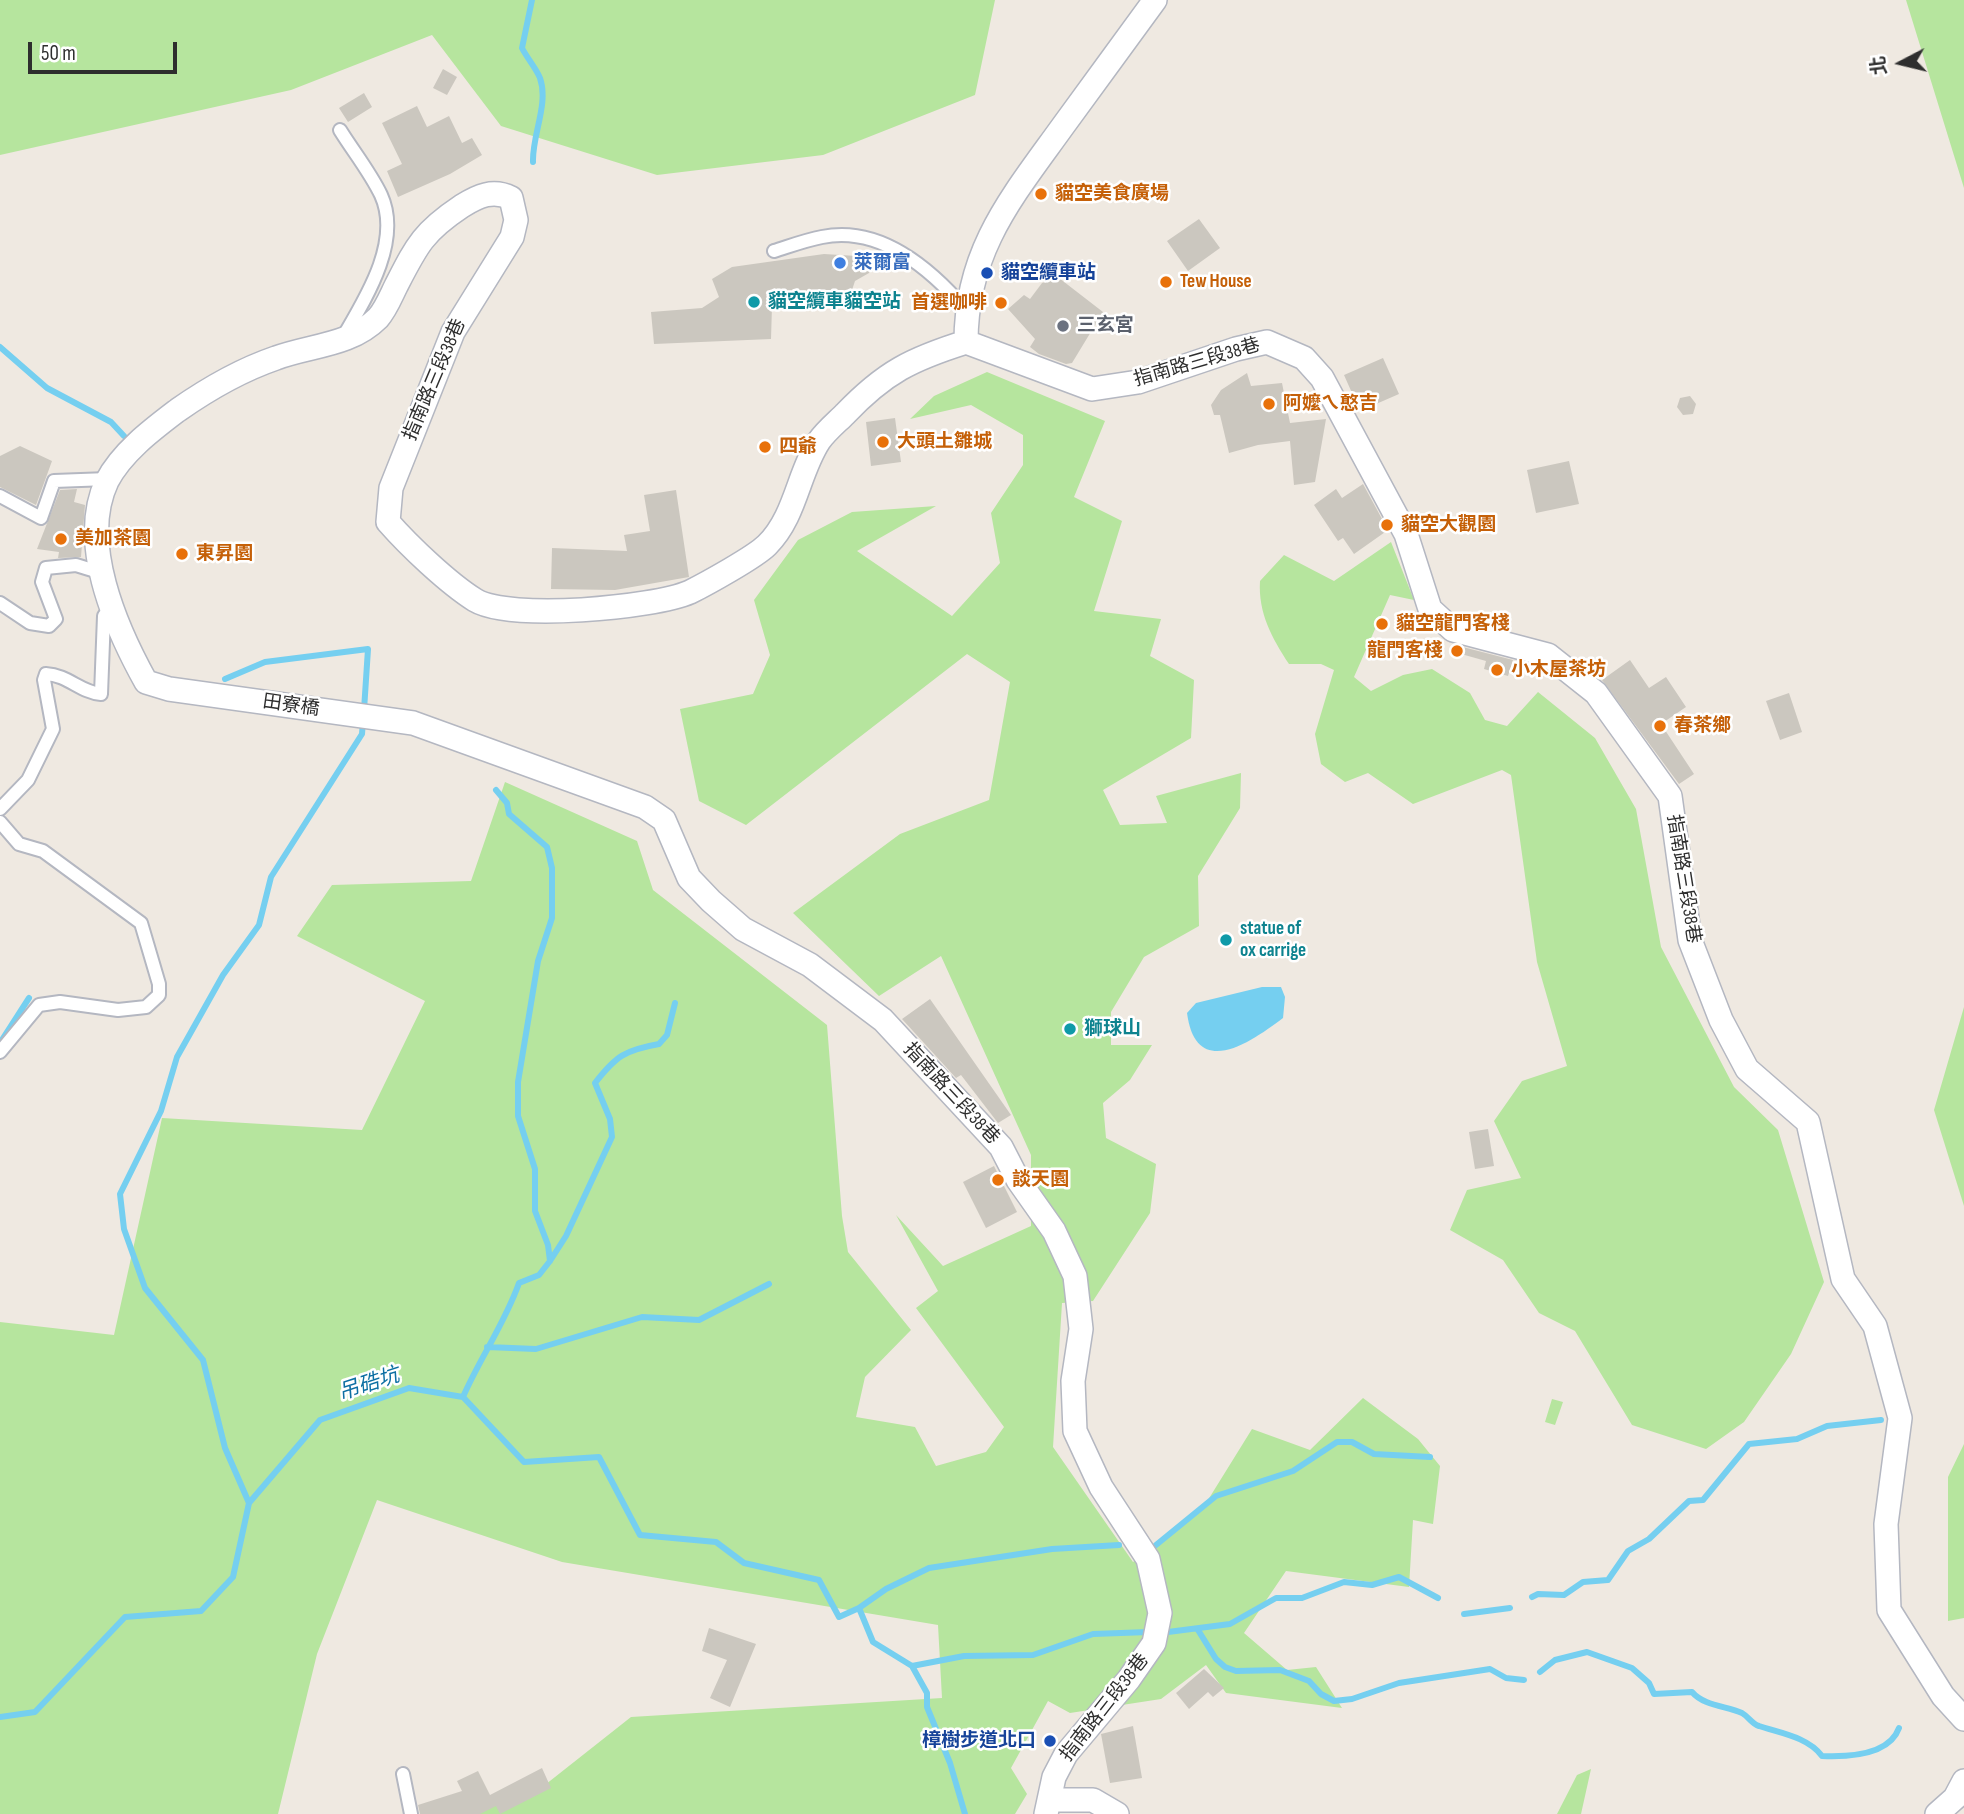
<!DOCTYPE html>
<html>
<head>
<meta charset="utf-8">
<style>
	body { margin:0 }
	#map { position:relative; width:1964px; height:1814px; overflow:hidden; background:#efe9e1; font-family:"Sofia Sans Condensed","Noto Sans TC",sans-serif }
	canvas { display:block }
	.north { position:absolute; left:1866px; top:28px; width:70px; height:70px; -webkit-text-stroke:5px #fff; paint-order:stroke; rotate:263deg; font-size:19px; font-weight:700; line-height:28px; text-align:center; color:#2e2e2e }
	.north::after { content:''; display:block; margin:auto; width:24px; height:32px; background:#2e2e2e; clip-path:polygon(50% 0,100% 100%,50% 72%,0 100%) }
	.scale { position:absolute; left:28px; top:42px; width:149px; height:32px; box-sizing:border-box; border:4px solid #2e2e2e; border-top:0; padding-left:9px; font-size:21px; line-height:24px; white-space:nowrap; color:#2e2e2e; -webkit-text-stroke:5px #fff; paint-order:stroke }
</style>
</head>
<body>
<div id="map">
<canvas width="1964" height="1814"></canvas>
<div class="north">北</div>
<div class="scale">50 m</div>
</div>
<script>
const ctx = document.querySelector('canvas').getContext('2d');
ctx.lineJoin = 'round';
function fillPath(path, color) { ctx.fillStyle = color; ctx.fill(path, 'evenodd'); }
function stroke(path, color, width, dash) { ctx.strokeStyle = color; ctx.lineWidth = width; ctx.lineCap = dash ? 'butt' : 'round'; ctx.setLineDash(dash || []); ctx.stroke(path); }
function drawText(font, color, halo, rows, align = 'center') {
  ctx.font = font + ' "Sofia Sans Condensed","Noto Sans TC",sans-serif'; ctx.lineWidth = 5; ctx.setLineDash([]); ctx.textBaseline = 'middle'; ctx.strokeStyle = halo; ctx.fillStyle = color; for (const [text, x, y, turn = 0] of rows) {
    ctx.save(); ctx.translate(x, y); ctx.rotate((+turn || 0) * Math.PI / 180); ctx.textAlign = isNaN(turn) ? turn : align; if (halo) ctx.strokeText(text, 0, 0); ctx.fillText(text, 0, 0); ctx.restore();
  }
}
fillPath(new Path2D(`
	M0 0H995L975 95 823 155 657 175 501 126 432 35 291 90 0 155Z
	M1906 0H1964V188Z
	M987 372 1105 421 1074 497 1122 521 1094 611 1161 619 1150 656 1194 680 1191 738 1103 790 1120 825 1167 823 1156 796 1241 773 1240 808 1198 876 1199 926 1144 957 1111 1012V1045H1152L1130 1080 1103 1103 1106 1138 1156 1164 1150 1213 1093 1301 1062 1303 1053 1447 1133 1562 1203 1508 1252 1429 1310 1450 1363 1398 1418 1439 1440 1466 1433 1524 1413 1520 1409 1587 1286 1571 1244 1633 1287 1670 1316 1667 1342 1708 1226 1693 1206 1665 1161 1699 1070 1713 1048 1701 1011 1768 1027 1794 1015 1814H459L536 1792 631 1717 942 1698 938 1625 562 1562 377 1500 317 1654 278 1814H0V1322L114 1335 162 1118 362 1130 425 1001 297 936 332 885 471 881 505 782 637 841 653 890 827 1025 842 1216 848 1252 911 1330 865 1377 856 1417 915 1427 936 1466 986 1452 1004 1427 916 1308 938 1291 896 1215 943 1266 1031 1226V1155L941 956 879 996 793 913 900 834 989 800 1010 682 967 654 746 825 699 801 680 709 753 694 770 655 754 600 798 540 852 512 936 506 857 551 952 616 1000 563 991 513 1023 465V435L971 405 910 419 934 396Z
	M1391 542 1414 600 1390 595 1354 677 1371 691 1403 675 1432 669 1470 693 1485 720 1507 726 1538 692 1595 738 1636 809 1661 947 1734 1087 1778 1130 1824 1282 1791 1354 1744 1422 1706 1449 1632 1425 1575 1331 1539 1313 1503 1260 1450 1230 1467 1190 1521 1178 1494 1121 1522 1081 1567 1066 1537 962 1511 775 1502 770 1413 804 1368 773 1345 782 1321 764 1315 734 1334 670 1321 664H1289C1272 638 1258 613 1260 581L1284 555 1334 581Z
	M1964 1007V1206L1934 1110Z
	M1552 1399 1563 1402 1555 1425 1545 1422Z
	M1964 1444V1618L1948 1621V1477Z
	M1591 1769 1581 1814H1557L1577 1775Z`), '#b6e59e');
fillPath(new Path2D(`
	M1262 987H1281L1285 997 1283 1018C1251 1042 1196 1081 1187 1013L1196 1003Z`), '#75cff0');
stroke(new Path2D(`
	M532 0 522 48C527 58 536 68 540 78 549 104 532 135 533 162
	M0 347 47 388 111 422 124 436
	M225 679 265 662 368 649 364 710
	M496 790 507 803 509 814 547 847 552 868V918L538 961 518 1082V1116L535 1169V1211L548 1245 550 1261
	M0 1043 29 998
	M487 1347 536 1349 642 1317 699 1320 769 1284
	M463 1397C480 1358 505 1323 519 1283L539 1275 550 1261 566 1236 612 1137 610 1119 595 1083C616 1056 625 1050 659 1044L667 1035 675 1003
	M249 1503 225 1448 203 1360 145 1288 124 1229 120 1194 161 1111 177 1057 223 975 259 925 271 877 362 734 363 721
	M1156 1545 1216 1496 1293 1471 1337 1442H1352L1374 1454 1430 1457
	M1532 1597 1538 1594 1564 1595 1583 1582 1608 1580 1628 1551 1649 1539 1689 1501 1703 1500 1749 1444 1797 1439 1827 1426 1881 1420
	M859 1608 886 1589 929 1568 1052 1549 1119 1545
	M1464 1614 1510 1608
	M1198 1630 1216 1659 1225 1667 1236 1671 1280 1670 1309 1681 1321 1694 1334 1701 1352 1699 1399 1683 1490 1669 1506 1678 1524 1680
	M1168 1632 1230 1624 1276 1598H1302L1344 1582 1372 1585 1399 1577 1438 1598
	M912 1666 964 1656 1033 1655 1093 1634 1149 1632
	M1540 1672 1555 1660 1587 1652 1632 1668 1649 1683 1654 1694 1692 1692C1704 1706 1726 1706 1742 1713 1749 1717 1752 1724 1759 1726 1780 1733 1808 1737 1822 1756 1847 1757 1889 1756 1899 1728
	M0 1717 35 1712 125 1617 201 1611 233 1577 249 1503 320 1420 409 1388 463 1397 524 1462 599 1457 640 1535 716 1542 744 1563 819 1580 839 1617 859 1608 873 1642 912 1666 927 1693V1707L950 1763 965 1814`), '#75cff0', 6);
fillPath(new Path2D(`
	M443 69 457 77 447 95 433 88Z
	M364 93 372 107 348 122 339 108Z
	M417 106 427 127 449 116 462 143 472 138 482 155 450 174 398 197 387 171 402 164 382 123Z
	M1199 219 1220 248 1188 271 1167 241Z
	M824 254 873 257 869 273 855 281 850 296 831 295 772 306 771 339 654 344 651 312 702 308 719 297 712 279 732 267Z
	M1059 278 1103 312 1072 363 1066 364 1039 354 1030 347 1035 339 1008 309 1024 295 1030 299 1042 283Z
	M1383 358 1399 394 1360 411 1344 375Z
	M1247 373 1251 386 1282 383 1290 423 1326 419 1315 482 1294 485 1290 441 1258 445 1229 453 1220 415H1214L1211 405 1221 390Z
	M1690 396 1696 404 1693 414 1683 415 1677 407 1680 398Z
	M895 418 901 462 871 466 866 422Z
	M20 446 52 461 36 505 0 487V456Z
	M1569 461 1579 504 1536 513 1527 470Z
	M1363 484 1388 530 1354 554 1343 538 1338 541 1314 505 1336 489 1342 498Z
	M77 489 74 502 85 505 81 557 58 558 59 552 37 549 60 490Z
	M676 490 689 577 615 590 551 589 552 548 627 551 624 535 650 531 644 495Z
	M1455 645 1513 660 1508 676 1484 669 1486 661 1454 652Z
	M1630 660 1649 688 1666 677 1686 707 1661 724 1694 774 1679 784 1602 680Z
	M1789 693 1802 732 1780 740 1766 701Z
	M930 999 1011 1115 998 1123 961 1075 956 1078 902 1019Z
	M1488 1129 1494 1166 1475 1169 1469 1132Z
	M994 1166 1017 1212 986 1228 963 1182Z
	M709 1628 756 1644 730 1707 710 1698 727 1660 702 1651Z
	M1204 1669 1224 1688 1213 1697 1208 1692 1189 1709 1176 1693Z
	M1133 1726 1142 1778 1110 1783 1101 1734Z
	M542 1768 551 1788 500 1814 496 1806 480 1814H420L418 1805 462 1791 457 1781 478 1771 490 1795Z`), '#cbc7bf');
const service = new Path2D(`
	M340 130C353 151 370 172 381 195 402 241 366 298 343 337
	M774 251C790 246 806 240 822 237 881 225 931 269 966 310
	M0 496 41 518 54 481 108 479
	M0 603 30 623 49 626 56 619 42 582 46 568 76 565 102 573
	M0 809 28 780 53 729 44 680 46 674C68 675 80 692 101 694L104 616 111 607
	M0 822 19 844 43 851 141 923 159 984V995L146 1007 118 1010 60 1002 39 1005 0 1052
	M403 1774 411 1814`);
const minor = new Path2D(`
	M966 342C966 250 1012 197 1063 126 1094 84 1124 42 1155 0
	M1051 1800H1093L1117 1814
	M1046 1814 1054 1777 1066 1754 1129 1679 1154 1643 1160 1613 1148 1559 1101 1487 1075 1431 1073 1381 1081 1329 1075 1276 1054 1231 1018 1180 1001 1147 883 1020 810 965 743 929 711 901 689 878 664 820 645 807 413 723 169 689 146 682C116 628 78 542 107 481 122 452 153 429 178 410 208 389 241 370 276 358 311 345 350 346 378 318 386 309 391 296 396 286 417 245 423 232 462 206 478 196 493 189 511 198L516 220 512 237 453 332 391 488 388 522C409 546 448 583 475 600 510 621 653 608 690 592 706 584 755 557 767 545 796 516 798 473 819 441 826 431 837 422 845 414 885 372 912 359 966 342L1092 389 1138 382 1236 349 1267 342 1304 358 1322 378 1406 534 1430 609 1453 630 1548 655 1596 693 1670 796 1690 940 1721 1020 1747 1069 1808 1122 1843 1279 1875 1326 1900 1418 1886 1524 1889 1610 1943 1696 1964 1719
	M1937 1814 1955 1798 1964 1781`);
stroke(service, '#b4b7c1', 16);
stroke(minor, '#b4b7c1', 26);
stroke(service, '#fff', 12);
stroke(minor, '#fff', 23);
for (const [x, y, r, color] of [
	[1041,194,7,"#e8710a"],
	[840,263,7,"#3f7fe0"],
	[987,273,7,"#1a4fb4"],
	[1166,282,7,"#e8710a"],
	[754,302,7,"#0f9aa8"],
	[1001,303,7,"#e8710a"],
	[1063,326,7,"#6b7280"],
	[1269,404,7,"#e8710a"],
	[883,442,7,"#e8710a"],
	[765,447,7,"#e8710a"],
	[1387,525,7,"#e8710a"],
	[61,539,7,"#e8710a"],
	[182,554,7,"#e8710a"],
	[1382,624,7,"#e8710a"],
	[1457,651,7,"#e8710a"],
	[1497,670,7,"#e8710a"],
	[1660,726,7,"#e8710a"],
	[1226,940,7,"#0f9aa8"],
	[1070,1029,7,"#0f9aa8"],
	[998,1180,7,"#e8710a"],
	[1050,1741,7,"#1a4fb4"]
]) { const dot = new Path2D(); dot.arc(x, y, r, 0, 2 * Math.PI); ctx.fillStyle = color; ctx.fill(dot); stroke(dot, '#fff', 2.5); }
drawText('bold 19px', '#c56008', '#fff', [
	["貓空美食廣場",1055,194],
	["Tew House",1180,282],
	["首選咖啡",987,303,"right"],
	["阿嬤ㄟ憨吉",1283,404],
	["大頭土雛城",897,442],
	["四爺",779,447],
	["貓空大觀園",1401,525],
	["美加茶園",75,539],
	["東昇園",196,554],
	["貓空龍門客棧",1396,624],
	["龍門客棧",1443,651,"right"],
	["小木屋茶坊",1511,670],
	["春茶鄉",1674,726],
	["談天園",1012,1180]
], 'left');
drawText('bold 19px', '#366cbe', '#fff', [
	["萊爾富",854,263]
], 'left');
drawText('bold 19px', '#164399', '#fff', [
	["貓空纜車站",1001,273],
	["樟樹步道北口",1036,1741,"right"]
], 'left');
drawText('bold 19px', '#0d838f', '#fff', [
	["貓空纜車貓空站",768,302],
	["statue of",1240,929],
	["ox carrige",1240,951],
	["獅球山",1084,1029]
], 'left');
drawText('bold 19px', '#5b616d', '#fff', [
	["三玄宮",1077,326]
], 'left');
drawText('19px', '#2e2e2e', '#fff', [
	["指南路三段38巷",1197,363,-16],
	["指南路三段38巷",435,380,-67],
	["田寮橋",291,706,8],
	["指南路三段38巷",1683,879,81],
	["指南路三段38巷",951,1094,47],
	["指南路三段38巷",1105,1708,-52]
]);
drawText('italic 21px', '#0d6fa3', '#fff', [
	["吊硞坑",369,1385,-18]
]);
</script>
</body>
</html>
